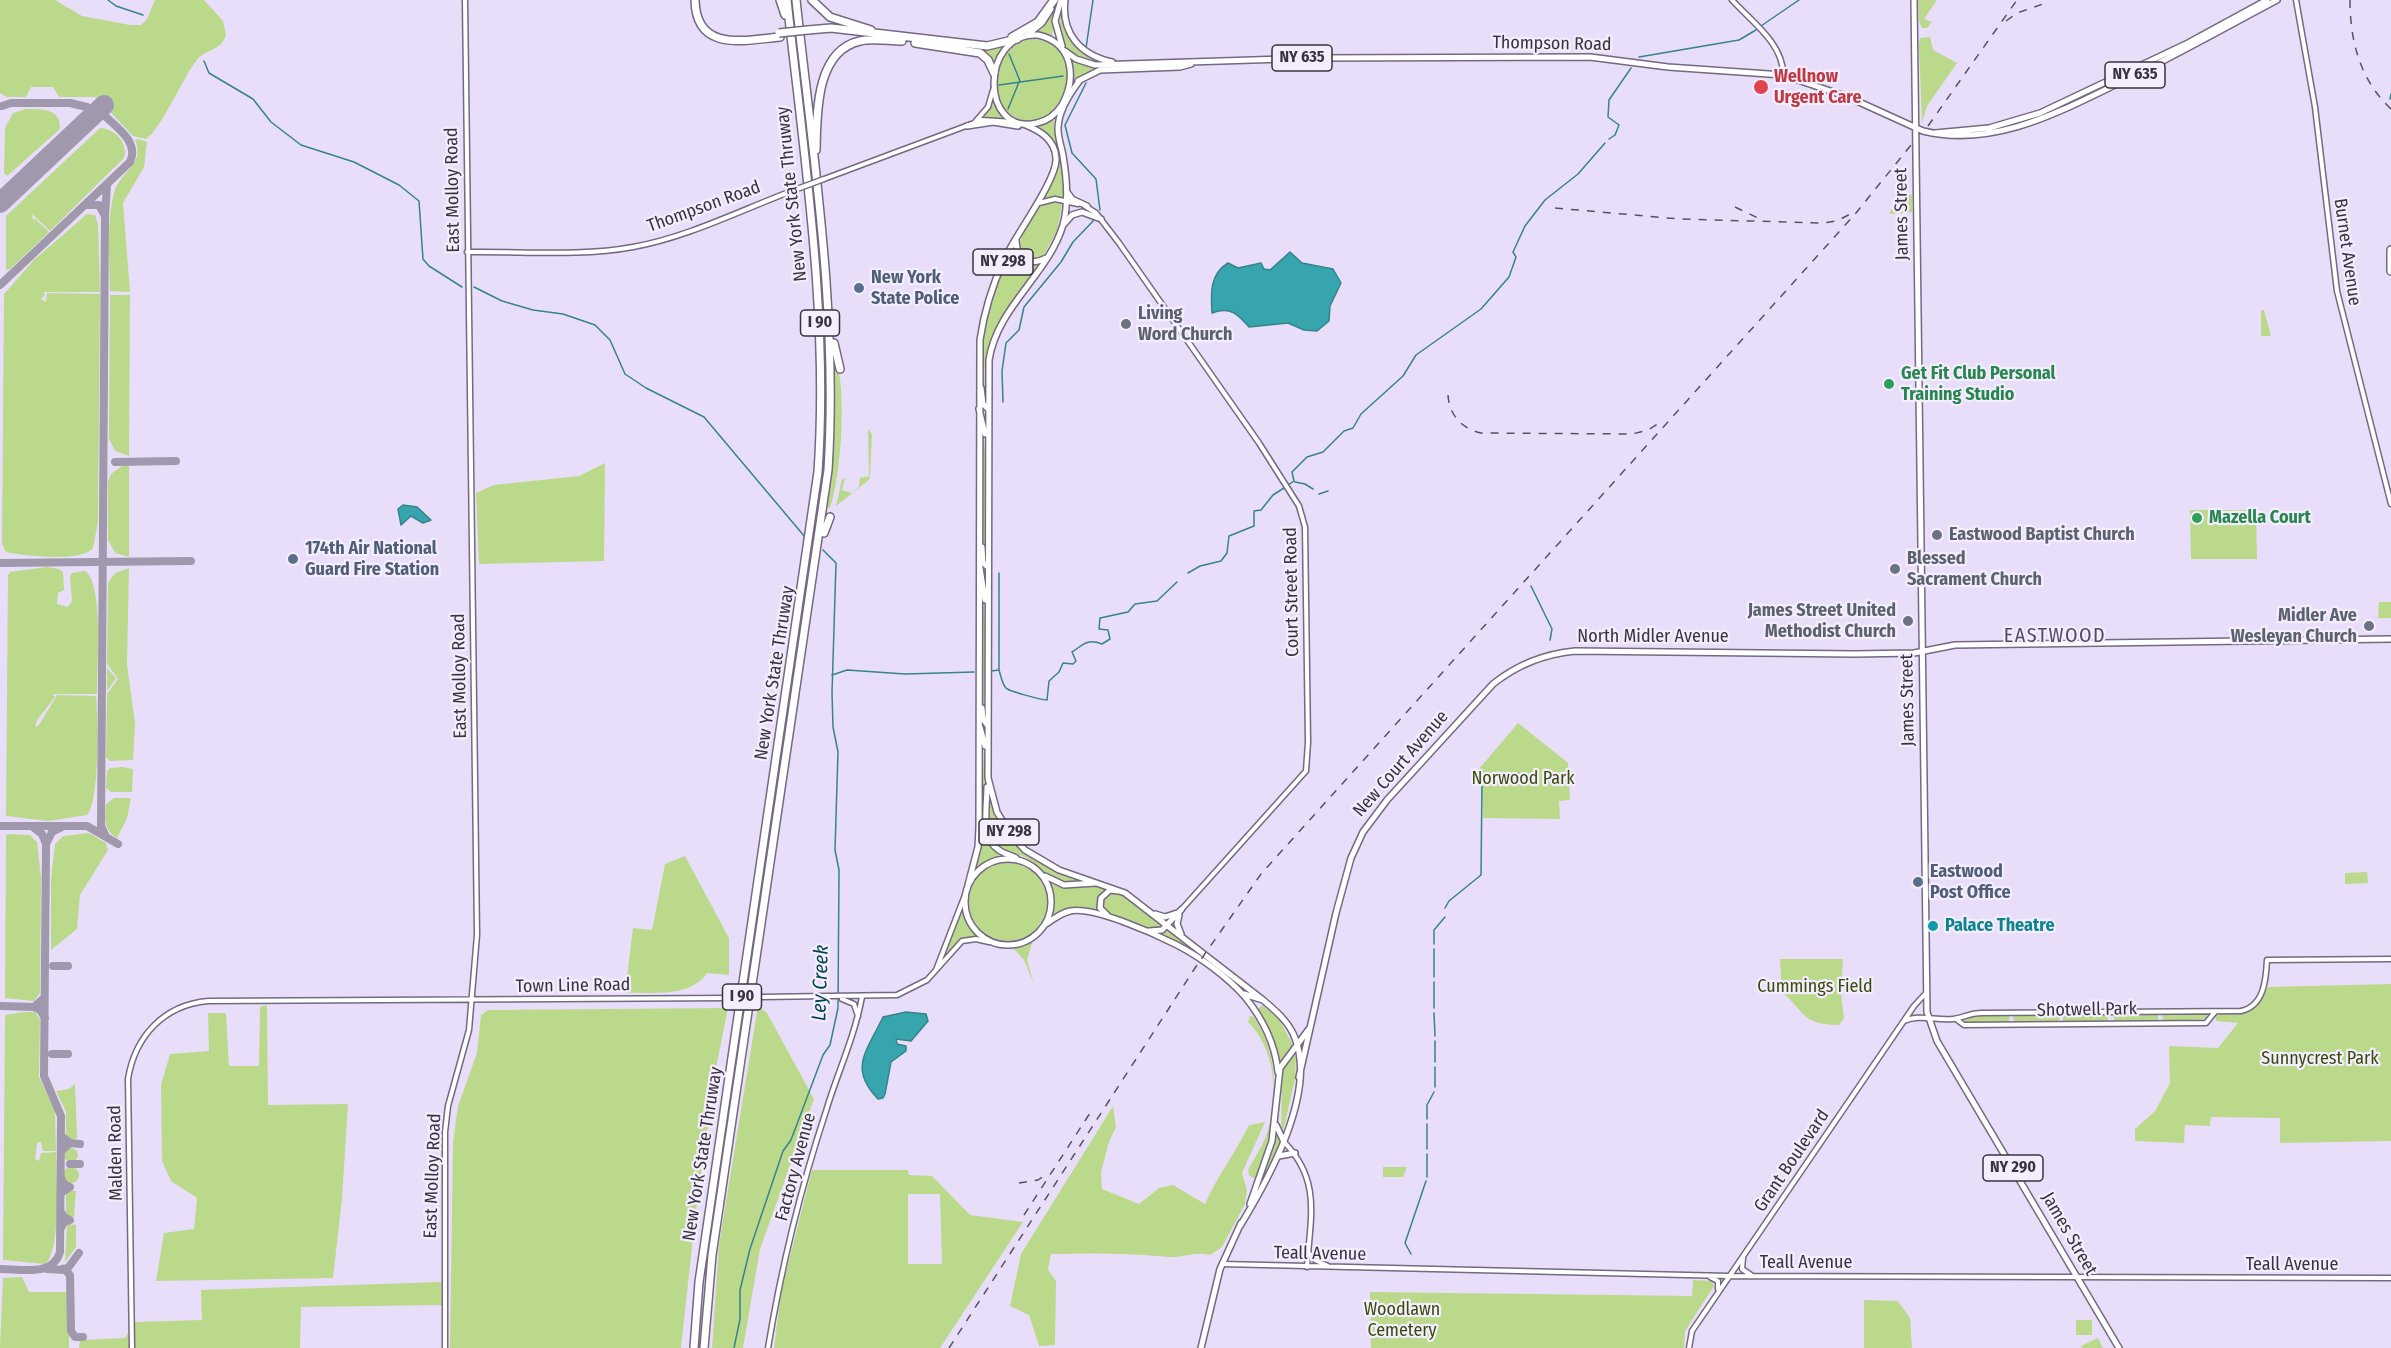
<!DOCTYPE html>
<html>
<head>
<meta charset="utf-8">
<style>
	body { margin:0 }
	canvas { display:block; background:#e9def9 }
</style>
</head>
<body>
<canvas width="2391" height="1348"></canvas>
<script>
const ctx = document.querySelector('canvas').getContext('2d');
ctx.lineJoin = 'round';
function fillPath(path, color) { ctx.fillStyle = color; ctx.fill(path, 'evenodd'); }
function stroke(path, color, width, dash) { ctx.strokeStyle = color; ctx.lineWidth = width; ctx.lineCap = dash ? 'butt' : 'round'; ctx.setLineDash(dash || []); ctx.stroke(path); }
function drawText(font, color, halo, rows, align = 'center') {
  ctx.font = font + ' "Fira Sans Condensed",sans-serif'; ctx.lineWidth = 4.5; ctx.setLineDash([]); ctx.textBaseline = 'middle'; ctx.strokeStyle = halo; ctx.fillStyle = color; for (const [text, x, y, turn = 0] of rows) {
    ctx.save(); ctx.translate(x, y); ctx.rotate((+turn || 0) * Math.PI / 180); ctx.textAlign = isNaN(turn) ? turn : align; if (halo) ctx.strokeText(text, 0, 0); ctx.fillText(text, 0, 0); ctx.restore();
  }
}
fillPath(new Path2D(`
	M0 0H55L82 16 130 25H141L147 19 155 0H204L223 21 226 34C222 52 205 48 196 61 182 79 162 128 146 139L133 136 96 97H59L53 87H31L26 97H7L0 93Z
	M1918 0H1937L1924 19 1932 22 1927 28H1922L1919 21Z
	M1055 3 1057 4 1052 36 1033 32Z
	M1063 3C1062 32 1074 49 1100 62 1065 61 1053 33 1063 3Z
	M1930 37 1933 50 1957 63 1927 106 1922 123 1919 45 1920 38Z
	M1035 39C1097 47 1058 147 1011 115 1002 109 997 98 997 88 996 63 1009 40 1035 39Z
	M955 45 988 48 1003 46 994 66 981 51Z
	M1071 58 1080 64 1099 67V69L1073 80Z
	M992 104 1004 117 1003 118H984Z
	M26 109C42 109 61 108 60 129L7 176 4 173 5 128 13 113Z
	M1054 119C1054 146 1066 171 1064 198L1050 197 1041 201C1060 169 1068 155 1039 127Z
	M100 128C114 128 129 143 124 158L50 231 32 214 33 220 35 219 49 232 10 269 6 270V216Z
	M138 139 147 142 144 167 123 203 130 292 110 291C110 260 106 223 114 193 119 172 146 165 135 140Z
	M1900 195H1912V212L1889 214Z
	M1048 202H1058L1062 205 1057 231 1043 256 1031 261 1020 254C1018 236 1031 209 1048 202Z
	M87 214 95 215 98 224 100 292H43L45 295 41 299 46 302 47 293 100 294 98 522 93 548C83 562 27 556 10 553L5 551 2 543 4 294 34 260Z
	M1013 249C1018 262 1027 266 1040 263 1018 293 993 322 986 360 983 373 986 388 984 401 980 343 985 300 1013 249Z
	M110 295H130L129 456 115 451 109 439Z
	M2261 310H2264L2271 336H2261Z
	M834 356C848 383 841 478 830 508L827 507 834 416Z
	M981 415 985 452V560L980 510Z
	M868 429 872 434 870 476 869 480 836 506 842 479 845 478 842 490 852 493 859 487 860 478 869 476Z
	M605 463 604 561 479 564 476 493 494 485 579 476Z
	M122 466H129V557L115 553 108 540V482L111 474Z
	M2190 510H2256L2257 559H2191Z
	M47 567 59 569 63 572 64 590 58 593 57 604 68 607 72 601 70 576 72 573 85 571C104 582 97 671 97 694H52L55 697 37 720 35 727 39 725 57 695 96 696C98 717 100 802 87 815L48 821 6 816 8 575 10 572Z
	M129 568 127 664 135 723 133 760 110 761 106 757 107 694 118 679 107 664 108 583 115 573Z
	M981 575 985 625 984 719 981 678Z
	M2379 602H2391V618H2378Z
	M107 668 116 678 108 690 107 689Z
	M1518 723 1568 763 1570 800 1559 801 1560 819 1483 818 1482 785 1473 776Z
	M982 734 988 842 1000 855 983 864 972 874 976 860Z
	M122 767 133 769 132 792H111L106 788 107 771 110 768Z
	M989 797C1007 850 1032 859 1079 880L1066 883 1052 879 1027 858 999 847 990 832Z
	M114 798H131L127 818 117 838C103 829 105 819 106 804Z
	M89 833 106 843 108 850 80 895 77 929 51 950V879L55 844 63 836Z
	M10 834 30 835 37 842 41 877 40 993 34 1001 5 998 6 835Z
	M685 856 729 938V975L707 973C691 998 651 992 625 993L633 928 652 930 665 864Z
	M969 902a39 39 0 1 1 78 0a39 39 0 1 1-78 0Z
	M2367 872 2368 883 2345 884V873Z
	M1050 883C1067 893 1089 884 1108 889L1098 899 1097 907 1101 913 1075 908 1054 914 1055 903Z
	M1110 893 1120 894 1163 927 1153 930 1108 915 1102 909V900Z
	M962 910 969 927 979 938C960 936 956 943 945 957Z
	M1166 929 1254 997 1187 948 1157 933Z
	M1033 940 1027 960 1034 984 1024 960 1014 949Z
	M1780 959H1843L1841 993 1844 1018 1839 1025C1801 1024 1807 1014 1782 992Z
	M2391 984V1141L2280 1143V1118L2211 1117 2210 1126 2185 1125 2184 1143 2135 1141V1129L2155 1111 2170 1083 2169 1046 2218 1048 2238 1023 2216 1021V1015C2247 1005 2247 1024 2268 987Z
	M267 1005 268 1105 348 1104 342 1199 333 1278 156 1281 164 1233 194 1229 197 1198 171 1181 162 1161 161 1085 170 1054 209 1051 208 1013H226L229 1066H259L260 1007Z
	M1262 1005 1279 1019 1294 1047 1280 1061 1273 1037 1258 1009Z
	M758 1006 767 1013 814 1099 760 1249 743 1348H712L719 1245Z
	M728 1008 717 1063 696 1210 681 1348H450L453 1142 458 1106 477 1053 481 1015 488 1010Z
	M24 1012H35L40 1019 39 1077 55 1110 56 1151H43L41 1142 37 1143 35 1159 39 1161 41 1153 56 1152C56 1175 62 1251 45 1264L3 1260 5 1015Z
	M2113 1013H2158V1020L2115 1023Z
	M2162 1013H2206L2207 1019 2163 1022Z
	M2007 1014 2010 1018 2007 1023H1966L1963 1019 1965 1015Z
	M2057 1014 2060 1018 2057 1023H2016L2013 1019 2014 1015Z
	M2063 1014H2107L2108 1021 2063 1022Z
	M1250 1016 1254 1017C1286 1065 1275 1125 1257 1177L1253 1178 1249 1175 1248 1170C1254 1158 1263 1146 1267 1133 1280 1098 1275 1048 1248 1022Z
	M1291 1055 1296 1056 1295 1079 1284 1128 1281 1130 1282 1070Z
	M75 1084 77 1138 71 1140 66 1138V1112L56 1091 69 1089Z
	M1113 1106 1116 1127 1109 1142 1101 1172 1102 1189 1139 1204 1159 1188 1173 1185 1205 1204C1216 1178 1236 1152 1249 1125L1265 1122 1242 1173 1247 1190 1245 1204 1222 1247 1210 1255C1193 1251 1184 1258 1169 1257 1130 1253 1090 1253 1051 1254L1048 1270 1056 1281 1055 1345 1039 1346 1029 1315 1010 1306 1021 1254Z
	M1275 1134 1282 1142 1263 1178 1262 1176Z
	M64 1155a7 7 0 1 1 14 0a7 7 0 1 1-14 0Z
	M1383 1167H1407L1403 1177H1383Z
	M63 1175a8 8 0 1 1 16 0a8 8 0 1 1-16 0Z
	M812 1170H908L909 1175 932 1176 970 1215 1023 1222 940 1348H774L781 1292ZM908 1194H940L942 1264H908Z
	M69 1190 76 1191 74 1217 66 1215V1192Z
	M67 1224 76 1225V1247L65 1262Z
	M22 1277 29 1292H69V1348H0L3 1278Z
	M1693 1280 1712 1281 1714 1286 1685 1331 1684 1348H1371L1370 1292 1692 1296Z
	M441 1282 442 1305 301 1307 300 1348H135L134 1322 202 1320 201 1290Z
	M1864 1300 1898 1301 1910 1318 1912 1348H1864Z
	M2076 1320H2092V1335H2076Z
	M128 1333 129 1348H79L80 1340 125 1338Z
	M2098 1338 2103 1348H2082L2081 1346Z`), '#bbd98b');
const water = new Path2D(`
	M1290 252 1302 263 1333 269 1341 283 1330 306 1329 321 1317 331 1304 330 1288 323 1249 327C1238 314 1230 306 1212 313 1211 294 1209 275 1228 263L1238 268 1261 263 1264 269 1270 270Z
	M403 505 417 507 431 520 423 523 411 516 401 525 398 509Z
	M906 1012 926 1014 928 1021 911 1041 896 1039 897 1044 906 1046V1051L891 1062 885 1094 883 1098 878 1099C848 1068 867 1051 883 1017Z`);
fillPath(water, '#36a5ad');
stroke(water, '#37838c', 1.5);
stroke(new Path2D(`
	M108 0 116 6 143 15
	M1761 26 1799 0
	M1086 48 1093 0
	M1009 54 1020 81
	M1639 57 1739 40 1756 30
	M204 61 209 73 253 99 271 122 301 145 354 162 399 185 419 201 423 259 429 266 462 287
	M1086 83 1065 125 1072 153 1096 179 1100 210
	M999 85 1063 76
	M2390 99 2391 94
	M1008 109 1019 82
	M1609 139 1615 135 1619 125 1608 117 1609 100 1631 68
	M474 287 502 301 533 310 563 314 595 325 610 340 625 374 646 388 704 417 805 537
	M1003 402 1002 371 1006 343 1019 330 1024 307 1061 262 1073 242 1095 219
	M1295 482 1305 484 1313 489
	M1288 485 1294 481 1292 472 1307 457 1323 452 1344 431 1353 428 1361 414 1403 376 1416 355 1481 309 1509 277 1516 257 1513 252 1525 226 1545 200 1578 174 1605 143
	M1319 494 1328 491
	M999 573V670
	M1188 573 1200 566 1221 561 1227 553 1229 536 1254 526V511L1261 510 1273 495 1284 488
	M1531 586 1552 629 1550 640
	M991 671 999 670C1001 676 1002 684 1006 688 1008 691 1042 700 1047 700L1049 681 1059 672 1063 663 1073 664 1076 661 1072 652C1083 645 1087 638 1102 644L1110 639 1108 630 1099 629 1100 618 1128 612 1135 604 1157 601 1177 582
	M832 675 847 670 905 674 974 672
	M1483 777 1517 775 1518 773
	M1445 908 1449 901 1481 875 1482 782
	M1434 944V930L1445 917
	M1434 949V977
	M1434 982V1008
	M1434 1013 1435 1036
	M1435 1041V1062
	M1435 1087V1067
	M1427 1119V1105L1434 1092
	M1427 1124V1149
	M1427 1154V1177
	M1411 1254 1405 1243 1426 1181
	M734 1348 740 1319V1290L750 1249 783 1151 791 1140 823 1055 830 1045 838 1008 839 870 835 850 838 752 833 727 832 693 836 563 823 550`), '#37838c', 1.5);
stroke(new Path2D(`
	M2 106 11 103H70L87 107
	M86 205H99L105 216 107 185
	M0 285 130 162C139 143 119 129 106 117
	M115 462 176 461
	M1 563 191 561
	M0 826H87L106 837 101 826 105 216
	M33 827 42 834 46 844 52 832 62 827
	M106 837 118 844
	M53 966H68
	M44 998 34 1007 40 1010 45 1018
	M0 1006 34 1007
	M52 1054H68
	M70 1143 80 1144
	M61 1151 70 1143 61 1136
	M70 1164H80
	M61 1178 64 1184 70 1187 61 1193
	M61 1228 64 1222 70 1220 64 1217 61 1212
	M0 1269C21 1269 53 1277 60 1252L61 1116 44 1076 46 844
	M47 1269 65 1270 70 1275 71 1331 75 1337H83
	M62 1269 68 1268 79 1253`), '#a098ac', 8);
stroke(new Path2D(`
	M0 203 104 105`), '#a098ac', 20);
const minor = new Path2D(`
	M1732 0C1751 21 1784 44 1783 75
	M2296 0 2315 107 2337 291 2391 504
	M975 122 988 107 993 90
	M824 179 982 120 1014 122
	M1039 203 1055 199 1078 204
	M1085 206 1096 213 1119 243 1259 443 1299 506 1305 527 1308 742 1306 771 1181 910
	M467 252C522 251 579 257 633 247 689 237 743 209 797 189
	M936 970 965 895
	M761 997 897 995 927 980 962 941 976 939 989 942
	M842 999 854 1004 858 1016
	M1956 1019 1964 1025 2206 1023 2215 1012
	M1904 1021C1919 1014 1937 1021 1953 1019 1963 1018 1969 1013 1982 1013L2241 1011C2264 1006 2266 980 2267 960L2391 959
	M1284 1142C1322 1181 1310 1218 1307 1267
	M1308 1252 1315 1260 1328 1266
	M1743 1258 1742 1269 1751 1275
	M1222 1264 1729 1276 2391 1278
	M1710 1277 1718 1281V1289
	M132 1348 128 1079C135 1036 164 1005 208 1001L730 998
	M445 1348V1132L448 1106 469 1030 477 935 465 0
	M768 1348C781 1269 801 1187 826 1111 838 1071 854 1039 862 997
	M1689 1348 1692 1331 1914 1006 1926 993`);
const major = new Path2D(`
	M1061 0 1055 21 1062 46
	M1065 0C1061 33 1080 55 1112 62
	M1914 0 1927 1012 1937 1041 2119 1348
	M1027 35 1042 23 1051 9
	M1038 35C1073 43 1077 77 1062 105 1056 114 1047 121 1037 123 980 137 979 32 1038 35Z
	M1065 51 1076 59 1095 65 1315 58 1590 57 1668 67 1783 75 1848 97 1923 131C1993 148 2057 113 2119 83 2173 57 2224 28 2277 0
	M1080 80C1070 93 1058 112 1058 129 1058 139 1062 148 1063 156 1067 179 1069 203 1063 225 1048 275 997 307 989 360L988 778 997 812 1011 835 1025 850 1059 870 1125 893 1263 1000C1276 1011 1289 1022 1295 1038 1317 1093 1268 1180 1240 1226
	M1078 81 1100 70 1180 67 1191 64
	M967 126 993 122 1018 126
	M1935 133 1989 128 2040 113 2188 43 2267 0
	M1067 192 1072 199 1087 206
	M1064 224 1072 215 1082 212 1101 219
	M1016 239C1016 259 1028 267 1046 258
	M981 388 983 404 987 408
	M979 409 985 434
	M982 547 983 563 988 567
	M980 568 985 600
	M982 708 983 719 988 726
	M980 727 985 746
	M987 787C987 806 980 839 999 850 1004 854 1011 855 1016 858
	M965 902a43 43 0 1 1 86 0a43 43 0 1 1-86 0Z
	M1045 876 1064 885 1096 883
	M968 885 978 847 979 828 980 340C984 312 992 286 1004 260 1014 237 1058 179 1056 158 1055 139 1039 130 1023 124
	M1155 914 1165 917 1177 913
	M1179 915 1177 924 1181 934
	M1108 916 1100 908 1101 898 1110 890 1118 891
	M1046 924C1053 919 1061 913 1070 911 1093 906 1153 933 1175 944 1199 956 1228 977 1245 997 1263 1019 1275 1043 1278 1072
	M1149 931 1162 930 1181 910
	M1244 994 1263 1000
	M1299 1077 1336 913 1351 858 1363 832 1387 800 1493 684C1518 664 1544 654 1575 651L1855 654 1914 653 1955 645 2391 639
	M1276 1125 1284 1142
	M1279 1156 1295 1153
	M1250 1204 1272 1141 1280 1068 1309 1029
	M1201 1348 1220 1269 1241 1223`);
const highway = new Path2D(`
	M695 0C696 53 745 40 780 37
	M780 0 785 15
	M812 0 830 17 871 30
	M808 30 831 28 987 46 1017 39
	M1012 37 1038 22 1054 0
	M915 43 980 53 988 60 994 73
	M816 150C817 115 815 51 860 41 873 38 888 41 902 41
	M2391 250V271
	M834 343 840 369
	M824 533 830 517
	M694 1348 699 1282 818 472C829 314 804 157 787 0
	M704 1348 712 1255 828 470C838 312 813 156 796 0`);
stroke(minor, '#746981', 7);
stroke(major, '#746981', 8);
stroke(highway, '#746981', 10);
stroke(minor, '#fff', 4);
stroke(major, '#fff', 5);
stroke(highway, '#fff', 7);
stroke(new Path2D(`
	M2350 0C2350 41 2360 80 2391 109
	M2006 21 2017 13 2043 4
	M1928 126 2017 0
	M1735 207 1758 218
	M1555 208 1679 219 1822 223 1837 221 1852 213
	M1448 395C1449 415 1462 429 1481 433L1632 434 1648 430 1661 422
	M1019 1183 1038 1180 1048 1173
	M1024 1215 1092 1110
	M949 1348 1195 968 1261 874 1856 213 1911 145`), '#57515f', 1.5, [8, 8]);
const minorBridge = new Path2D(`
	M797 189 824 179
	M730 998 761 997`);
const highwayBridge = new Path2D(`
	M779 33 808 30`);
stroke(minorBridge, '#746981', 7, []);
stroke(highwayBridge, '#746981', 10, []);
stroke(minorBridge, '#fff', 4);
stroke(highwayBridge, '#fff', 7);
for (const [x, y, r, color] of [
	[1761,87,8,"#e0444e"],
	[859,288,6,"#5c6f8a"],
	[1126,324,6,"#6b7280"],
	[1889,384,6,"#2e9e5b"],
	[2197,518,6,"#2e9e5b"],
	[1937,535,6,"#6b7280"],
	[293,559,6,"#5c6f8a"],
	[1895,569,6,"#6b7280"],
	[1908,621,6,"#6b7280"],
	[2369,626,6,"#6b7280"],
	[1918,882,6,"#5c6f8a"],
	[1933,926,6,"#0f9aa8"]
]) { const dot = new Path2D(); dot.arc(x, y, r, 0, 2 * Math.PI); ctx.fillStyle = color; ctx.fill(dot); stroke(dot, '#f4edfe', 2); }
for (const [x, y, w] of [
	[1302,58,60],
	[2135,75,60],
	[1003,262,60],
	[820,323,39],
	[1009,832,60],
	[742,997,39],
	[2013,1168,60]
]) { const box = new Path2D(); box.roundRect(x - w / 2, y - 13, w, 26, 4.5); ctx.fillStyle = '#f4edfe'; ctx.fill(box); stroke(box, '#38333e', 1.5); }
drawText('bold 16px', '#38333e', null, [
	["NY 635",1302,58],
	["NY 635",2135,75],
	["NY 298",1003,262],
	["I 90",820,323],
	["NY 298",1009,832],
	["I 90",742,997],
	["NY 290",2013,1168]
]);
drawText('18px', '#38333e', '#f4edfe', [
	["Thompson Road",1552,44,1],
	["East Molloy Road",453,190,-91],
	["New York State Thruway",792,194,-96],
	["Thompson Road",704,207,-20],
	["James Street",1902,214,-91],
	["Burnet Avenue",2347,252,82],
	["Court Street Road",1292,592,-91],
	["North Midler Avenue",1653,637],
	["New York State Thruway",775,673,-81],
	["East Molloy Road",460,676,-91],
	["James Street",1908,700,-91],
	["New Court Avenue",1401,764,-49],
	["Town Line Road",573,986,-1],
	["Shotwell Park",2087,1010,-1],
	["Malden Road",116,1153,-91],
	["New York State Thruway",703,1154,-81],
	["Grant Boulevard",1792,1161,-56],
	["Factory Avenue",796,1167,-75],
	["East Molloy Road",433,1176,-88],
	["James Street",2069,1234,60],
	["Teall Avenue",1320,1254,1],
	["Teall Avenue",1806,1263],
	["Teall Avenue",2292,1265]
]);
drawText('bold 18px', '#be3a42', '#f4edfe', [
	["Wellnow",1774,77],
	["Urgent Care",1774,98]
], 'left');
drawText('bold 18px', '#4e5e75', '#f4edfe', [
	["New York",871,278],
	["State Police",871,299],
	["174th Air National",305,549],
	["Guard Fire Station",305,570],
	["Eastwood",1930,872],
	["Post Office",1930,893]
], 'left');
drawText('bold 18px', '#5b616d', '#f4edfe', [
	["Living",1138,314],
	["Word Church",1138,335],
	["Eastwood Baptist Church",1949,535],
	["Blessed",1907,559],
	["Sacrament Church",1907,580],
	["James Street United",1896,611,"right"],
	["Methodist Church",1896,632,"right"],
	["Midler Ave",2357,616,"right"],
	["Wesleyan Church",2357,637,"right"]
], 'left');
drawText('bold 18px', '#27864d', '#f4edfe', [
	["Get Fit Club Personal",1901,374],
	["Training Studio",1901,395],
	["Mazella Court",2209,518]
], 'left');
drawText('18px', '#384c0a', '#f4edfe', [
	["Norwood Park",1523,779],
	["Cummings Field",1815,987],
	["Sunnycrest Park",2320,1059],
	["Woodlawn",1402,1310],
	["Cemetery",1402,1331]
]);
drawText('bold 18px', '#0d838f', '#f4edfe', [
	["Palace Theatre",1945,926]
], 'left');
ctx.letterSpacing = '1.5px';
drawText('20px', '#544a61', '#f4edfe', [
	["EASTWOOD",2055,636]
]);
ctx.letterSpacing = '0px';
drawText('italic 20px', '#004549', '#f4edfe', [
	["Ley Creek",821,983,-88]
]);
</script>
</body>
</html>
